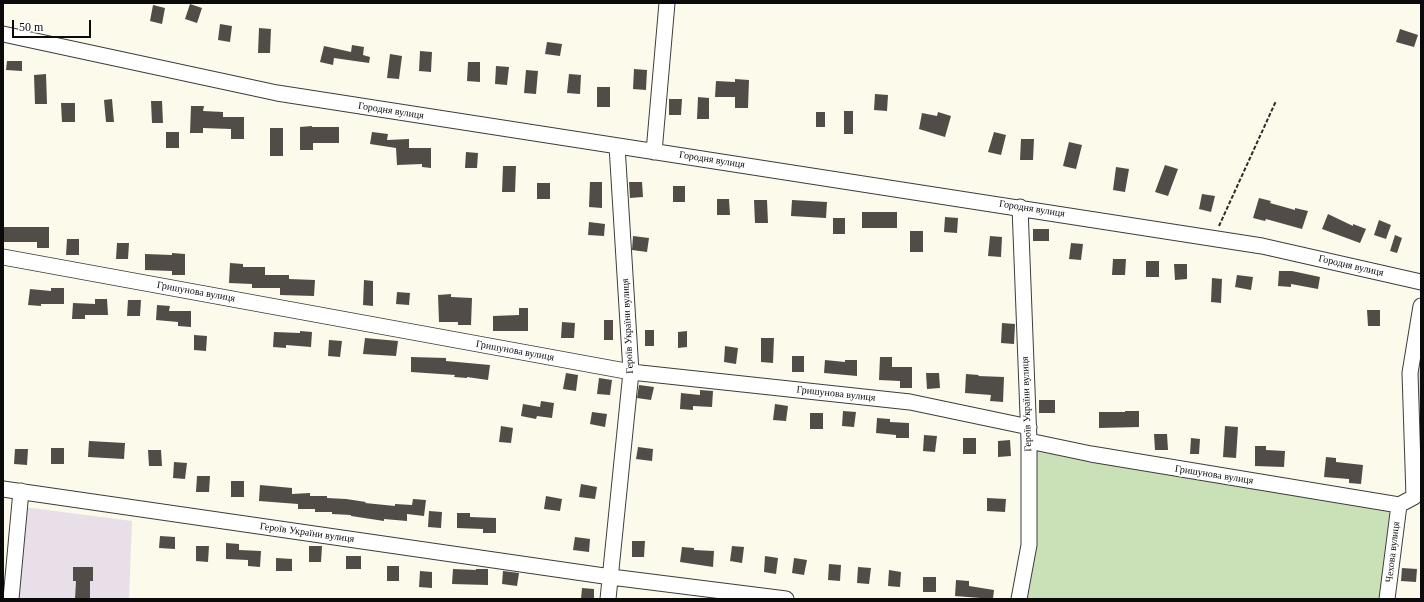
<!DOCTYPE html>
<html>
<head>
<meta charset="utf-8">
<style>
	body { margin:0 }
	#map { position:relative; width:1424px; height:602px; overflow:hidden; background:#fcfaea; font-family:Georgia,serif }
	canvas { display:block }
	.frame { position:absolute; inset:0; border:4px solid #0a0a0a; pointer-events:none }
	.scale { position:absolute; left:12px; top:20px; width:79px; height:18px; box-sizing:border-box; border:2px solid #0a0a0a; border-top:0; padding-left:5px; font-size:12px; line-height:14px; white-space:nowrap; color:#0a0a0a; -webkit-text-stroke:3px #fff; paint-order:stroke }
</style>
</head>
<body>
<div id="map">
<canvas width="1424" height="602"></canvas>
<div class="frame"></div>
<div class="scale">50 m</div>
</div>
<script>
const ctx = document.querySelector('canvas').getContext('2d');
ctx.lineJoin = 'round';
function fillPath(path, color) { ctx.fillStyle = color; ctx.fill(path, 'evenodd'); }
function stroke(path, color, width, dash) { ctx.strokeStyle = color; ctx.lineWidth = width; ctx.lineCap = dash ? 'butt' : 'round'; ctx.setLineDash(dash || []); ctx.stroke(path); }
function drawText(font, color, halo, rows, align = 'center') {
  ctx.font = font + ' Georgia,serif'; ctx.lineWidth = 4; ctx.setLineDash([]); ctx.textBaseline = 'middle'; ctx.strokeStyle = halo; ctx.fillStyle = color; for (const [text, x, y, turn = 0] of rows) {
    ctx.save(); ctx.translate(x, y); ctx.rotate((+turn || 0) * Math.PI / 180); ctx.textAlign = isNaN(turn) ? turn : align; if (halo) ctx.strokeText(text, 0, 0); ctx.fillText(text, 0, 0); ctx.restore();
  }
}
fillPath(new Path2D(`
	M24 507 132 521 129 599H17Z`), '#e8dfe8');
fillPath(new Path2D(`
	M1421 354V492L1418 374Z
	M1035 450 1391 511 1380 599H1027L1036 541Z`), '#cae1b8');
fillPath(new Path2D(`
	M190 4 202 8 197 23 185 19Z
	M153 5 165 8 162 24 150 21Z
	M220 24 232 26 230 42 218 40Z
	M259 28 271 29 270 53H258Z
	M1400 29 1418 35 1414 47 1396 42Z
	M547 42 562 44 560 56 545 54Z
	M352 45 364 47 363 55 370 57 369 63 334 58 333 65 320 62 324 46 351 52Z
	M420 51 432 52 431 72 419 71Z
	M390 54 402 56 399 79 387 78Z
	M7 61H22V71L6 70Z
	M468 62H480V82L467 81Z
	M496 66 509 67 507 85 495 84Z
	M634 69 647 70 646 90 633 89Z
	M526 70 538 71 536 94 524 93Z
	M46 74 47 104H35L34 75Z
	M569 74 581 75 580 94 567 93Z
	M735 79 749 80 748 108H735V97H715L716 81 735 82Z
	M597 87H610V107H597Z
	M875 94 888 95 887 111 874 110Z
	M698 97 709 98V119H697Z
	M112 99 114 122H106L104 100Z
	M669 99H682L681 115H669Z
	M151 101H162L163 123H152Z
	M61 103H75V122H62Z
	M191 106H204L203 111 223 112V117H244V139H231V129L203 128V133H190Z
	M844 111H853V134H844Z
	M816 112H825V127H816Z
	M938 112 951 116 945 137 919 129 922 113 937 116Z
	M312 126V127H339V143H313V150H300V127Z
	M270 128H283V156H270Z
	M166 132H179V148H166Z
	M372 132 388 134 387 140 409 139V148H431V168L422 167V164L397 165 396 148 370 144Z
	M994 132 1006 135 1001 155 988 152Z
	M1021 139H1034L1033 160H1020Z
	M1069 142 1082 145 1076 169 1063 166Z
	M466 152 478 153 477 168H465Z
	M1165 165 1178 169 1168 196 1155 192Z
	M503 166H516L515 192H502Z
	M1116 167 1129 169 1125 192 1113 190Z
	M590 182H602V208L589 207Z
	M629 182H642L643 197 630 198Z
	M537 183H550V199H537Z
	M673 186H685V202H673Z
	M1202 194 1215 196 1211 212 1199 209Z
	M1259 198 1271 201 1270 203 1295 210V208L1308 211 1302 229 1266 219 1265 221 1253 218Z
	M717 199H729L730 215H717Z
	M754 200H767L768 223H755Z
	M792 200 827 202 826 218 791 216Z
	M862 212H897V228H862Z
	M1328 214 1353 226V224L1366 229 1360 243 1322 229Z
	M945 217 958 218 957 233 944 232Z
	M833 218H845V234H833Z
	M1379 220 1391 225 1386 239 1374 235Z
	M589 222 605 224 604 236 588 235Z
	M3 227H49V248H37V242H3Z
	M1033 229H1049V241H1033Z
	M910 231H923V252H910Z
	M1395 235 1402 238 1397 253 1390 251Z
	M633 236 649 238 647 252 632 250Z
	M990 236 1002 237 1001 257 988 256Z
	M67 239H79V255H66Z
	M117 243H129L128 259H116Z
	M1071 243 1083 244 1081 260 1069 259Z
	M172 253 185 254V275H172V271L145 270V254L172 255Z
	M1113 259H1126L1125 275H1112Z
	M1146 261H1159V277H1146Z
	M230 263 243 264V267H265V275H289V279L315 280 314 296 280 295V288H252V284L229 283Z
	M1174 264H1187V279L1175 280Z
	M1279 271H1292L1320 277 1318 289 1291 284V287L1278 286Z
	M1237 275 1253 277 1251 290 1235 287Z
	M1212 278 1222 279 1221 303 1211 302Z
	M364 280 373 281V306L363 305Z
	M51 288H64V304H41V306L28 305 30 289 51 291Z
	M397 292 410 293 409 305 396 304Z
	M451 294V297L472 298 471 325H458V322H439L438 295Z
	M95 299H107L108 315H85V319H72L73 303 95 304Z
	M128 300H141L140 316H127Z
	M157 305 170 306 169 311H191V327L178 326V322L156 320Z
	M519 308H528V331H493V316L519 315Z
	M1367 310H1380V326H1368Z
	M604 320H613V340H604Z
	M562 322 575 323 574 338H561Z
	M1002 323 1015 324 1014 344 1001 343Z
	M645 330H654V346H645Z
	M300 331 312 332 311 347 286 345V348L273 347 274 332 300 333Z
	M687 331V347L678 348V332Z
	M194 335 207 336 206 351 194 350Z
	M365 338 398 341 396 356 363 354Z
	M761 338H774L773 363 761 362Z
	M329 340 342 341 340 357 328 356Z
	M725 346 738 348 736 364 724 362Z
	M792 356H804V372H792Z
	M411 357 446 358V361L490 365 488 380 467 377V378L454 377 455 375 411 372Z
	M880 357H892V367H912V388H900V381L879 380Z
	M825 360 845 362V360H857V376L824 373Z
	M566 373 578 375 576 391 563 389Z
	M926 373H939L940 388 927 389Z
	M966 374 979 375 978 376 1004 377 1003 402 990 401 991 395 965 393Z
	M599 378 612 380 610 395 597 394Z
	M639 385 654 387 651 400 637 398Z
	M700 390 713 391 712 407 693 406V410L680 409 681 393 700 395Z
	M1039 400H1055V413H1039Z
	M541 401 554 403 552 418 537 416 536 419 521 416 523 404 540 407Z
	M775 404 788 406 786 421 773 420Z
	M843 411 856 412 854 427 842 426Z
	M1125 411H1139V427L1099 428V412H1125Z
	M592 412 607 414 605 427 590 424Z
	M810 413H823V429H810Z
	M877 418 890 419V422L909 423V438H896V435L876 433Z
	M501 426 513 428 511 443 499 442Z
	M1225 426 1238 427 1236 458 1223 457Z
	M1154 434H1167L1168 450H1155Z
	M924 435 937 436 935 452 923 451Z
	M963 438H976V454H963Z
	M1191 438 1200 439 1199 454H1190Z
	M1010 440 1011 456 998 457V441Z
	M89 441 125 443 124 459 88 457Z
	M1255 446H1266V450L1285 451 1284 467 1255 466Z
	M638 447 653 449 652 461 636 459Z
	M51 448H64V464H51Z
	M15 449H28L27 465 14 464Z
	M148 450H161L162 466H149Z
	M1326 457 1336 458V462L1363 465 1361 484 1349 483V479L1324 477Z
	M174 462 187 463 185 479 173 478Z
	M197 476H210L209 492H196Z
	M231 481H244V497H231Z
	M581 484 597 487 595 499 579 497Z
	M260 485 292 488V494L310 493V496H327V498L346 499 366 502 365 503 395 506V504L412 505 413 499 426 500 424 516 407 514V521L384 519V521L351 516V515L332 514V512H315V509H298V504L259 501Z
	M546 496 562 499 560 511 544 509Z
	M987 498 1006 499 1005 512 987 511Z
	M429 511 442 512 441 528 428 527Z
	M457 513H470V517L496 518V533H483V529L457 528Z
	M160 536 175 537V549L159 548Z
	M575 537 590 539 589 552 573 550Z
	M632 541H645L644 557H632Z
	M226 543 239 544V550L261 551 260 567 248 566V560L226 559Z
	M196 546H209L208 562 196 561Z
	M309 546H322L321 562H309Z
	M732 546 744 547 742 563 730 561Z
	M682 547 694 548V550L714 551 713 567 680 562Z
	M346 556H361V569H346Z
	M765 556 778 558 776 574 764 572Z
	M276 558 292 559V571H276Z
	M794 558 807 560 804 575 792 573Z
	M829 564 841 565 840 581 828 580Z
	M387 566H399V581H387Z
	M73 567H93V581H90V599H75L76 581H73Z
	M858 567 871 568 869 584 857 583Z
	M1402 568 1417 569 1416 582 1401 581Z
	M453 569 476 570V569H488V585L452 584Z
	M889 570 901 572 900 587 888 586Z
	M420 571 432 572V588L419 587Z
	M503 571 519 573 517 586 502 584Z
	M923 577H936V592H923Z
	M956 580 969 581V586L994 590 993 599 955 596Z
	M582 588 594 589V599H581Z`), '#514c48');
const minor = new Path2D(`
	M3 34 277 93 1262 246 1421 282
	M654 152 667 3
	M3 257 631 372 910 402 1029 427
	M1029 441 1091 454 1399 505
	M3 489 611 577 786 599
	M1399 505 1414 497 1410 373 1421 306
	M11 599 21 491
	M608 599 631 372 617 146
	M1019 599 1029 545V441L1020 207
	M1387 599 1399 505`);
stroke(minor, '#3d3d3d', 17);
stroke(new Path2D(`
	M1219 226 1276 101`), '#2c2c2c', 2, [4, 2]);
stroke(minor, '#fff', 15);
drawText('10px', '#0a0a0a', '#fff', [
	["Городня вулиця",391,111,9],
	["Городня вулиця",712,160,9],
	["Городня вулиця",1032,209,9],
	["Городня вулиця",1351,266,13],
	["Гришунова вулиця",196,292,10],
	["Героїв України вулиця",628,326,-93],
	["Гришунова вулиця",515,351,10],
	["Гришунова вулиця",836,394,6],
	["Героїв України вулиця",1027,404,-92],
	["Гришунова вулиця",1214,475,9],
	["Героїв України вулиця",307,533,8],
	["Чехова вулиця",1393,552,-83]
]);
</script>
</body>
</html>
